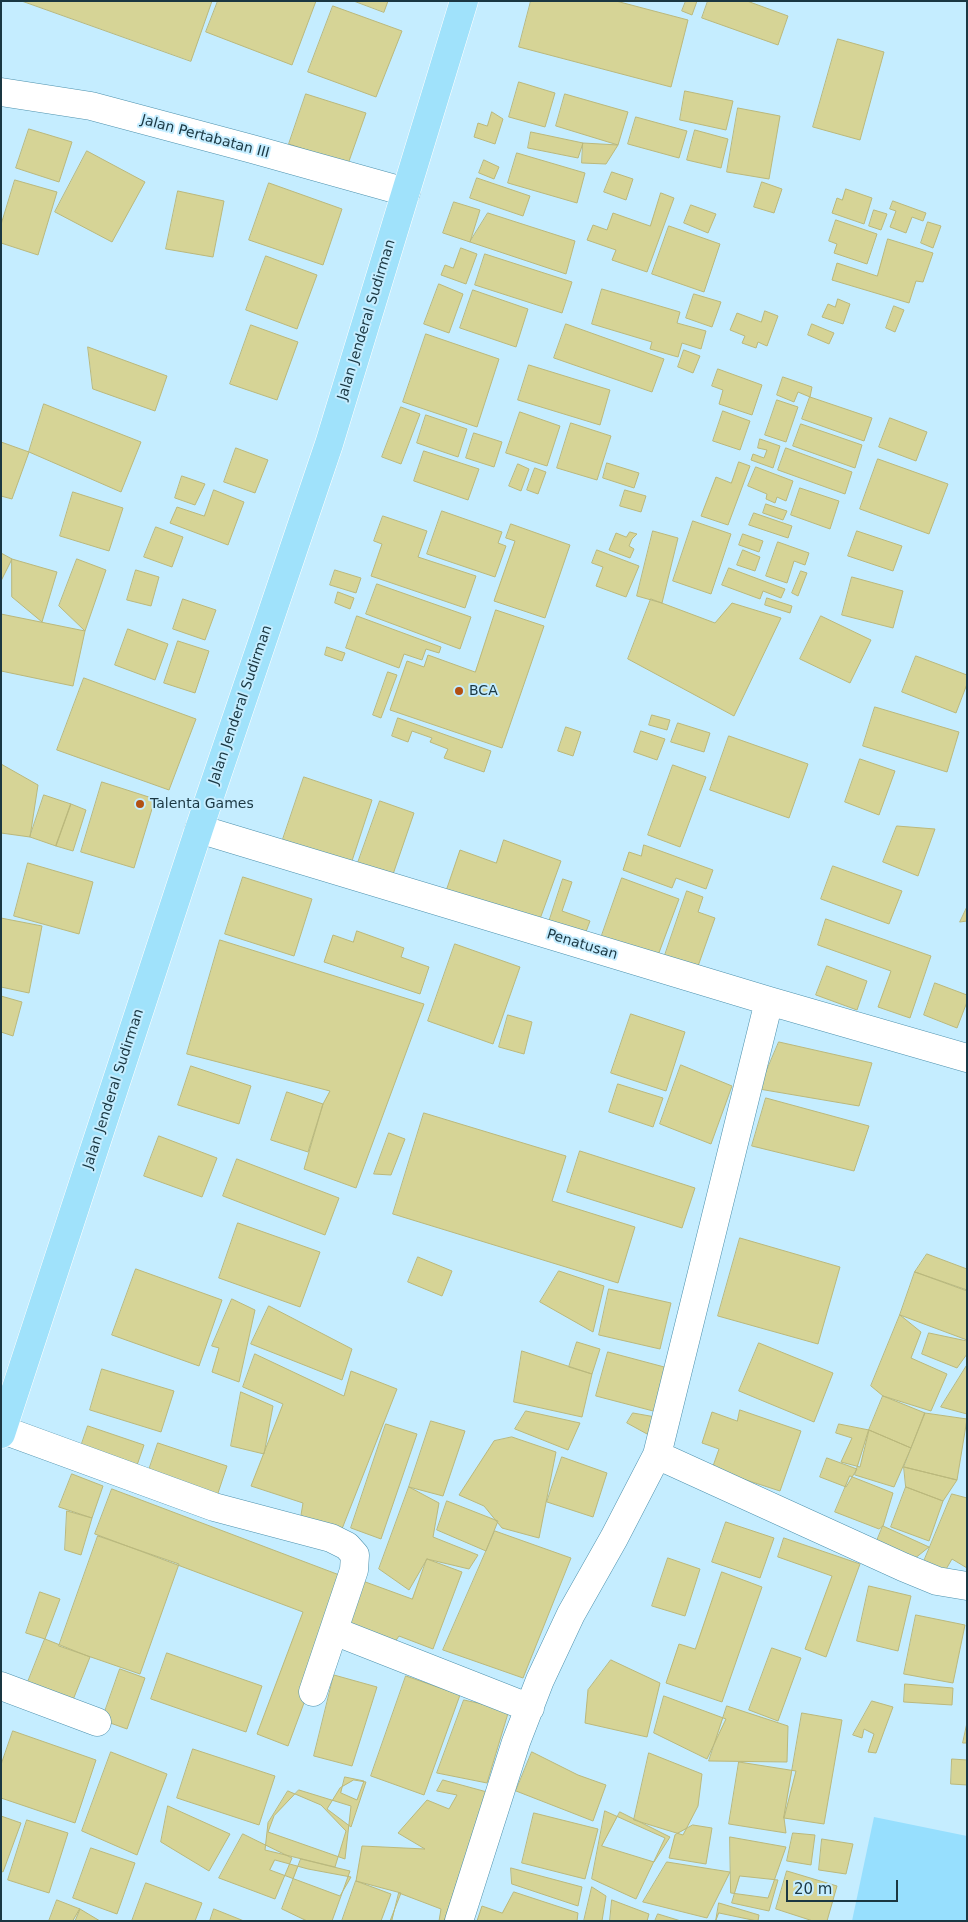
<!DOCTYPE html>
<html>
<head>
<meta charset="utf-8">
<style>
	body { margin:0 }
	#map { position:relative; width:968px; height:1922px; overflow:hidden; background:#c5edff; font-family:"DejaVu Sans",sans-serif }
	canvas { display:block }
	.frame { position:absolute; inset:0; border:2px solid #1a3742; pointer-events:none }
	.scale { position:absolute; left:786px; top:1880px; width:112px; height:22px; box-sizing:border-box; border:2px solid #1a3742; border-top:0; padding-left:6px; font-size:15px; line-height:18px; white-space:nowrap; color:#1a3742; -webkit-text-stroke:4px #c5edff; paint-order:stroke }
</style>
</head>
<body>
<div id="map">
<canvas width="968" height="1922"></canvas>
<div class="frame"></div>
<div class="scale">20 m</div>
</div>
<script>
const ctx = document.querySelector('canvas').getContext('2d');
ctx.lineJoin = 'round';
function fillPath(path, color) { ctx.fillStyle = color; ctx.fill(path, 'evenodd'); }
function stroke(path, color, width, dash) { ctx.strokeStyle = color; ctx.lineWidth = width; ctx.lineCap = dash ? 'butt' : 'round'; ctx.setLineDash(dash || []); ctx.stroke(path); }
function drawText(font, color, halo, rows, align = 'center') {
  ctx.font = font + ' "DejaVu Sans",sans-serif'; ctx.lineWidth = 4; ctx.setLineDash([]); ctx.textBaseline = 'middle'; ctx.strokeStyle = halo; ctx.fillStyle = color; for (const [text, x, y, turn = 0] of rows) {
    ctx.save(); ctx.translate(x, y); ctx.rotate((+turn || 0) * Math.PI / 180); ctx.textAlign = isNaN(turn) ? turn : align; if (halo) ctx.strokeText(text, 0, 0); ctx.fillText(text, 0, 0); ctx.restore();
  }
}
fillPath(new Path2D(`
	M874 1817 967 1836V1921H852Z`), '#97dffe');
const building = new Path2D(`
	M22 1H212L191 61Z
	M218 1H316L292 65 206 32Z
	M354 1H388L384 12Z
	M531 1H616L688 20 671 87 519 47Z
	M686 1H697L692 15 682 11Z
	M708 1H747L788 16 778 45 702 18Z
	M333 6 402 31 376 97 308 72Z
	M838 39 884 52 860 140 813 127Z
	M519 82 555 93 545 127 509 117Z
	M685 91 733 101 726 130 680 120Z
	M306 94 366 113 348 164 289 144Z
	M565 94 628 112 618 145 556 126Z
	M738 108 780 116 769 179 727 172Z
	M492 112 503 119 495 144 474 137 478 123 487 126Z
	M636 117 687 131 679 158 628 144Z
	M29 129 72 142 59 182 16 168Z
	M695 130 728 139 721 168 687 160Z
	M531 132 583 143 578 158 528 148Z
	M583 143 618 145 606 164 582 163Z
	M87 151 145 182 112 242 55 212Z
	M517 153 585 173 577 203 508 183Z
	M484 160 499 167 494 179 479 173Z
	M612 172 633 179 626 200 604 192Z
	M477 178 530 196 523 216 470 198Z
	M15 180 57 192 38 255 1 243V225Z
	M762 182 782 189 774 213 754 207Z
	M269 183 342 209 323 265 249 240Z
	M846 189 872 198 864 224 832 213 837 198 842 200Z
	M178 191 224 201 213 257 166 249Z
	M661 193 674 198 647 272 612 260 616 250 587 240 593 225 607 230 613 213 650 226Z
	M893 201 926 213 923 221 912 217 906 233 890 227 896 211 890 209Z
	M454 202 480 210 470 242 443 233Z
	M691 205 716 214 708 233 684 223Z
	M874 210 887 214 881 230 869 226Z
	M488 213 575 241 566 274 470 242Z
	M836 220 877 234 867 264 834 253 837 244 829 241Z
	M928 222 941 226 933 248 921 243Z
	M669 226 720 244 704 292 652 274Z
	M888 239 933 253 923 282 916 281 909 303 832 280 837 263 877 276Z
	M461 248 477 254 466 284 441 275 445 265 453 268Z
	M485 254 572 282 562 313 475 285Z
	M266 256 317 275 297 329 246 310Z
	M439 284 463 294 449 333 424 324Z
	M602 289 680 312 677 323 706 331 701 349 682 343 678 357 650 349 652 342 592 324Z
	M473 290 528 309 516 347 460 328Z
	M694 294 721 302 712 327 686 318Z
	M838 299 850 304 843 324 822 317 828 304 835 307Z
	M894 306 904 310 895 332 886 328Z
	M765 311 778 316 767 346 758 342 756 348 742 343 745 336 730 330 737 313 761 322Z
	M566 324 664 359 652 392 554 358Z
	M812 324 834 333 829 344 808 335Z
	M251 325 298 342 277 400 230 384Z
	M426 334 499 359 477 427 403 402Z
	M88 347 167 376 155 411 93 389Z
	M684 350 700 356 693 373 678 367Z
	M529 365 610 390 600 425 518 400Z
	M718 369 762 385 752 415 719 404 723 390 712 386Z
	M783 377 812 387 810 397 798 392 794 402 777 395Z
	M810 397 872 418 864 441 802 419Z
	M777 400 798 407 786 442 765 435Z
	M44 404 141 442 121 492 29 452Z
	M401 407 420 414 401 464 382 457Z
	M723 411 750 421 740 450 713 441Z
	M520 412 560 426 547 466 506 453Z
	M426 415 467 429 458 457 417 443Z
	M890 418 927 432 916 461 879 447Z
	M571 423 611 436 597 480 557 468Z
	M801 424 862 445 855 468 793 446Z
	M474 433 502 442 494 467 466 458Z
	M760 439 780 446 773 468 751 460 753 454 764 458 767 450 758 448Z
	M1 442 29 452 12 499 1 496Z
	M236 448 268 460 255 493 224 482Z
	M786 448 852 472 845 494 778 470Z
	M424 451 479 469 468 500 414 481Z
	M878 459 948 484 929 534 860 509Z
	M739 462 750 466 728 525 701 516 716 477 731 483Z
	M607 463 639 473 634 488 603 478Z
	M518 464 529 469 521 491 509 486Z
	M756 467 793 481 786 501 777 497 775 503 766 499 767 494 748 486Z
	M535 468 546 472 538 494 527 490Z
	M182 476 205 484 195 505 175 498Z
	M800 488 839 501 830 529 791 515Z
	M214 490 244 502 228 545 170 523 177 507 204 516Z
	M625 490 646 496 641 512 620 506Z
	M73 492 123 508 109 551 60 536Z
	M766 504 787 511 783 520 763 513Z
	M442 511 502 532 498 543 506 546 495 577 427 554Z
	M754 513 792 526 788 538 749 525Z
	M383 516 427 531 418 557 476 576 465 608 371 576 382 544 374 541Z
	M693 521 731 534 711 594 673 581Z
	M511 524 570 545 545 618 494 601 515 541 506 538Z
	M156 527 183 537 172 567 144 557Z
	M653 531 678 538 662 603 637 596Z
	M857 531 902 546 893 571 848 556Z
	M630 532 637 534 632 539 629 546 634 549 630 558 609 550 616 533 626 537Z
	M743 534 763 541 759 552 739 545Z
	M778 542 809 553 805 565 794 561 787 583 766 576Z
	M597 550 639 566 626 597 596 586 603 567 592 563Z
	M743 550 760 557 755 571 737 565Z
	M1 553 12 559 1 581Z
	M12 559 57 572 42 622 12 597Z
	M77 559 106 570 85 631 59 606Z
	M729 568 785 589 781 598 763 591 760 599 722 585Z
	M136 570 159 577 151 606 127 600Z
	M335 570 361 578 356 593 330 585Z
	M801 571 807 573 798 596 792 593Z
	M852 577 903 591 893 628 842 615Z
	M377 584 471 617 460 649 366 614Z
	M338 592 354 598 350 609 335 603Z
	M767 598 792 606 790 613 765 605Z
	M183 599 216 610 205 640 173 629Z
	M651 599 715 623 732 603 781 618 734 716 628 659Z
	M496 610 544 626 502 748 390 710 407 661 424 667 428 655 475 672Z
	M1 614 85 631 73 686 1 671Z
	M357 616 441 647 439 653 426 649 422 660 404 654 399 668 346 648Z
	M821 616 871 640 850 683 800 659Z
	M128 629 168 644 155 680 115 665Z
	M178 641 209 651 195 693 164 683Z
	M327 647 345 653 342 661 325 655Z
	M916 656 967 675V684L956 713 902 692Z
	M388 672 397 675 381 718 373 715Z
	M84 678 196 719 169 790 57 750Z
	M875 707 959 732 947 772 863 746Z
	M652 715 670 720 667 730 649 725Z
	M398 718 491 751 484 772 444 758 448 749 430 742 432 738 412 731 408 742 392 736Z
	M678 723 710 733 704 752 671 742Z
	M566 727 581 732 573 756 558 751Z
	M641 731 665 739 657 760 634 752Z
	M729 736 808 764 789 818 710 790Z
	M860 759 895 771 879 815 845 802Z
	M1 764 38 785 30 837 1 833Z
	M673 765 706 777 680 847 648 835Z
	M304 777 372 800 348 873 279 851Z
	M102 782 155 799 134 868 81 852Z
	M44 795 71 804 56 846 30 837Z
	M380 801 414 813 389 886 354 874Z
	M71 804 86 810 73 851 56 846Z
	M897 826 935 829 918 876 883 862Z
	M504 840 561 861 536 930 444 897 460 850 496 863Z
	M644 845 713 870 706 889 676 878 672 888 623 870 629 852 641 856Z
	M28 863 93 882 79 934 14 916Z
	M833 866 902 891 889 924 821 899Z
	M243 877 312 899 294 956 225 934Z
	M622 878 679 899 657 958 601 938Z
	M563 879 572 882 562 911 590 921 584 937 548 925Z
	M687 891 703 897 698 912 715 918 697 969 664 958Z
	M967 907V921L960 922Z
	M1 918 42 926 29 993 1 987Z
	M826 919 931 956 910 1018 878 1007 891 971 818 945Z
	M357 931 404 948 401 957 429 967 420 994 324 962 333 935 353 942Z
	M220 940 424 1004 356 1188 304 1169 323 1104 330 1091 187 1054Z
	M455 944 520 967 493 1044 428 1021Z
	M827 966 867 981 857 1010 816 995Z
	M935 983 967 995V1002L957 1028 924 1015Z
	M1 996 22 1002 13 1036 1 1032Z
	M631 1014 685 1032 666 1091 611 1073Z
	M508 1015 532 1022 524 1054 499 1047Z
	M779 1042 872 1063 859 1106 759 1089Z
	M681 1065 732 1086 711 1144 660 1124Z
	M191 1066 251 1086 239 1124 178 1105Z
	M618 1084 663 1098 653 1127 609 1112Z
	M287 1092 323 1104 308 1152 271 1140Z
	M766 1098 869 1126 854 1171 752 1146Z
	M424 1113 566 1156 552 1201 635 1227 618 1283 393 1214Z
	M389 1133 405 1139 391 1175 374 1174Z
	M159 1136 217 1158 202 1197 144 1176Z
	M580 1151 695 1188 682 1228 567 1192Z
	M237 1159 339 1198 325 1235 223 1196Z
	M238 1223 320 1252 300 1307 219 1278Z
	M740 1238 840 1267 818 1344 718 1316Z
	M927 1254 967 1269V1290L915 1272Z
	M418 1257 452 1271 442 1296 408 1282Z
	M136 1269 222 1300 199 1366 112 1335Z
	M559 1271 604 1286 593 1332 540 1302Z
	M915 1272 967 1291V1340L900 1315Z
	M609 1289 671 1303 660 1349 599 1335Z
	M232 1299 255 1310 239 1382 212 1372 219 1348 212 1346Z
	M269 1306 352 1349 342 1380 251 1344Z
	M900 1315 921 1332 911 1358 947 1374 931 1411 883 1396 871 1386Z
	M929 1333 967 1341V1354L957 1368 922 1354Z
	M577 1342 600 1349 592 1374 569 1367Z
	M759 1343 833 1373 814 1422 739 1391Z
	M522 1351 592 1374 582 1417 514 1402Z
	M608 1352 668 1368 657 1412 596 1396Z
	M255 1354 344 1396 351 1371 397 1389 338 1539 301 1515 303 1503 251 1486 283 1404 243 1387Z
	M967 1365V1414L941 1407Z
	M102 1369 174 1391 161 1432 90 1410Z
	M241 1392 273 1406 264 1454 231 1446Z
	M883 1396 925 1413 911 1448 869 1430Z
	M740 1410 801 1431 780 1491 712 1469 719 1449 702 1443 712 1412 737 1421Z
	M526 1411 580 1423 568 1450 515 1429Z
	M633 1413 661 1418 658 1440 627 1423Z
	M925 1413 967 1419 957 1480 904 1467Z
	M431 1421 465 1431 443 1496 409 1487Z
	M386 1424 417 1434 381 1539 351 1528Z
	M839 1424 869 1430 860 1467 841 1462 852 1438 836 1433Z
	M88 1426 144 1445 134 1474 78 1455Z
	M869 1430 911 1448 894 1487 855 1475Z
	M512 1437 556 1452 539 1538 502 1528 484 1506 459 1495 494 1441Z
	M158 1443 227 1466 214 1505 145 1482Z
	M562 1457 607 1473 593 1517 547 1502Z
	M827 1458 857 1469 846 1487 820 1477Z
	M904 1467 957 1480 943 1501 906 1487Z
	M72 1474 103 1486 92 1518 59 1507Z
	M850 1476 893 1493 883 1526 879 1529 835 1512Z
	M409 1487 439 1503 433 1537 478 1555 469 1569 427 1559 409 1590 379 1569Z
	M906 1487 943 1501 929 1541 891 1527Z
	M112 1489 350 1579 288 1746 257 1734 303 1612 95 1534Z
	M952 1494 967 1498V1568L952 1559 945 1571 922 1566Z
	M447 1501 498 1521 486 1551 437 1530Z
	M67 1511 92 1518 81 1555 65 1550Z
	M726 1522 774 1538 760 1578 712 1562Z
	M883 1526 929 1547 909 1563 874 1548Z
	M495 1531 571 1558 523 1678 443 1650Z
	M98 1536 179 1564 140 1674 59 1646Z
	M784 1538 860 1564 826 1657 805 1649 832 1576 778 1557Z
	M668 1558 700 1569 685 1616 652 1606Z
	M427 1559 462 1572 433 1649 399 1636 392 1646 342 1627 360 1580 412 1599Z
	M722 1572 762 1587 722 1702 666 1683 679 1644 695 1649Z
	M869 1586 911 1596 898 1651 857 1641Z
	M40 1592 60 1599 45 1639 26 1633Z
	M916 1615 965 1625 953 1683 904 1674Z
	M45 1639 90 1657 69 1710 24 1692Z
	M772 1648 801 1658 778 1721 749 1710Z
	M167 1653 262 1686 246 1732 151 1699Z
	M611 1660 660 1683 647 1737 585 1723 588 1690Z
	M120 1669 145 1678 127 1729 102 1720Z
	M334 1675 377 1687 352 1766 314 1756Z
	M406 1676 460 1695 424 1795 371 1776Z
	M905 1684 953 1688 952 1705 904 1702Z
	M664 1696 726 1719 707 1759 654 1733Z
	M464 1700 509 1710 487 1783 437 1773Z
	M872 1701 893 1707 876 1753 868 1752 874 1734 864 1729 862 1738 853 1735Z
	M727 1706 788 1726 787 1762 709 1761Z
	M802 1713 842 1720 824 1824 784 1818Z
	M967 1723V1743H963Z
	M13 1731 96 1760 75 1823 1 1798V1765Z
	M193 1749 275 1776 259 1825 177 1798Z
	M111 1752 167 1774 137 1855 82 1831Z
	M532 1752 578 1775 606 1785 593 1821 516 1791Z
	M649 1753 702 1774 698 1806 683 1835 634 1820Z
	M952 1759 967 1760V1785L951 1784Z
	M739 1762 796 1771 784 1818 786 1833 729 1824Z
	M345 1777 364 1781 357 1800 341 1793Z
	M354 1780 366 1782 351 1827 327 1809 340 1788Z
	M443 1780 487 1792 444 1921H390L401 1893 356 1881 362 1846 425 1849 398 1833 427 1800 449 1809 457 1795 437 1791Z
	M299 1790 351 1806 345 1859 268 1832 274 1816Z
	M288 1791 321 1805 346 1831 335 1867 265 1850 268 1823Z
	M168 1806 230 1834 209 1871 161 1842Z
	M605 1811 665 1838 636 1899 592 1879Z
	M620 1812 670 1837 654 1862 602 1846Z
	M534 1813 598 1829 585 1879 522 1863Z
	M1 1816 21 1823 3 1872 1 1871Z
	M27 1820 68 1833 49 1893 8 1880Z
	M693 1825 712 1828 706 1864 669 1858 675 1835Z
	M793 1833 815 1835 811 1865 787 1861Z
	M243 1834 292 1858 275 1899 219 1878Z
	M730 1837 786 1847 768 1898 731 1893Z
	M822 1839 853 1844 846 1874 819 1870Z
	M91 1848 135 1863 117 1914 73 1898Z
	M301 1859 350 1871 332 1921H307L282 1909Z
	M275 1860 308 1869 351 1877 340 1896 270 1870Z
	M667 1862 730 1872 707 1918 643 1902Z
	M511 1868 582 1887 578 1906 512 1884Z
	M787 1871 837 1886 827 1921H813L776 1909Z
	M740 1876 778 1880 769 1911 732 1903Z
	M356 1881 391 1894 381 1921H342Z
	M146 1883 202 1903 195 1921H132Z
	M592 1887 606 1896 602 1921H584Z
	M514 1892 578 1913 577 1921H477L482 1906 502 1913Z
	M399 1893 441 1909 439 1921H392Z
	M57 1900 80 1909 75 1921H49Z
	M612 1900 649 1914 647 1921H610Z
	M719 1903 759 1915 758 1921H716Z
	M80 1909 100 1921H73Z
	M214 1909 244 1921H210Z
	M719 1913 757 1921H716Z
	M658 1914 681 1921H655Z`);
fillPath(building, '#d6d496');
stroke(building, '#bab87c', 1);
const minor = new Path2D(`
	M1 92 91 106 252 149 406 192
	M199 829 769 1001 967 1058
	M3 1430 214 1507 331 1538 347 1546 355 1555 354 1570 313 1692
	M657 1455 903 1567 937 1581 967 1586
	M334 1631 530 1708
	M1 1686 97 1722
	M459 1921 516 1742 540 1680 571 1614 614 1538 657 1455 769 1001`);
const primary = new Path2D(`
	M1 1434 199 829 329 444 464 1`);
stroke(minor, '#4d91ad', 29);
stroke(primary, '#fff', 29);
stroke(minor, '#fff', 28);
stroke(primary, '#a0e2fb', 28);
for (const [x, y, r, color] of [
	[459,691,5,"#b25013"],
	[140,804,5,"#b25013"]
]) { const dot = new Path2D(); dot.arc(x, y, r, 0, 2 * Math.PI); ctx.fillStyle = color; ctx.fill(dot); stroke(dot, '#c5edff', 2); }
drawText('14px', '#1a3742', '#c5edff', [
	["Jalan Pertabatan III",205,137,15],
	["Jalan Jenderal Sudirman",367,320,-73],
	["Jalan Jenderal Sudirman",241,705,-71],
	["Penatusan",582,945,17],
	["Jalan Jenderal Sudirman",114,1089,-72]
]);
drawText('14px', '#1a3742', '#c5edff', [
	["BCA",469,691],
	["Talenta Games",150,804]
], 'left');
</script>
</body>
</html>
